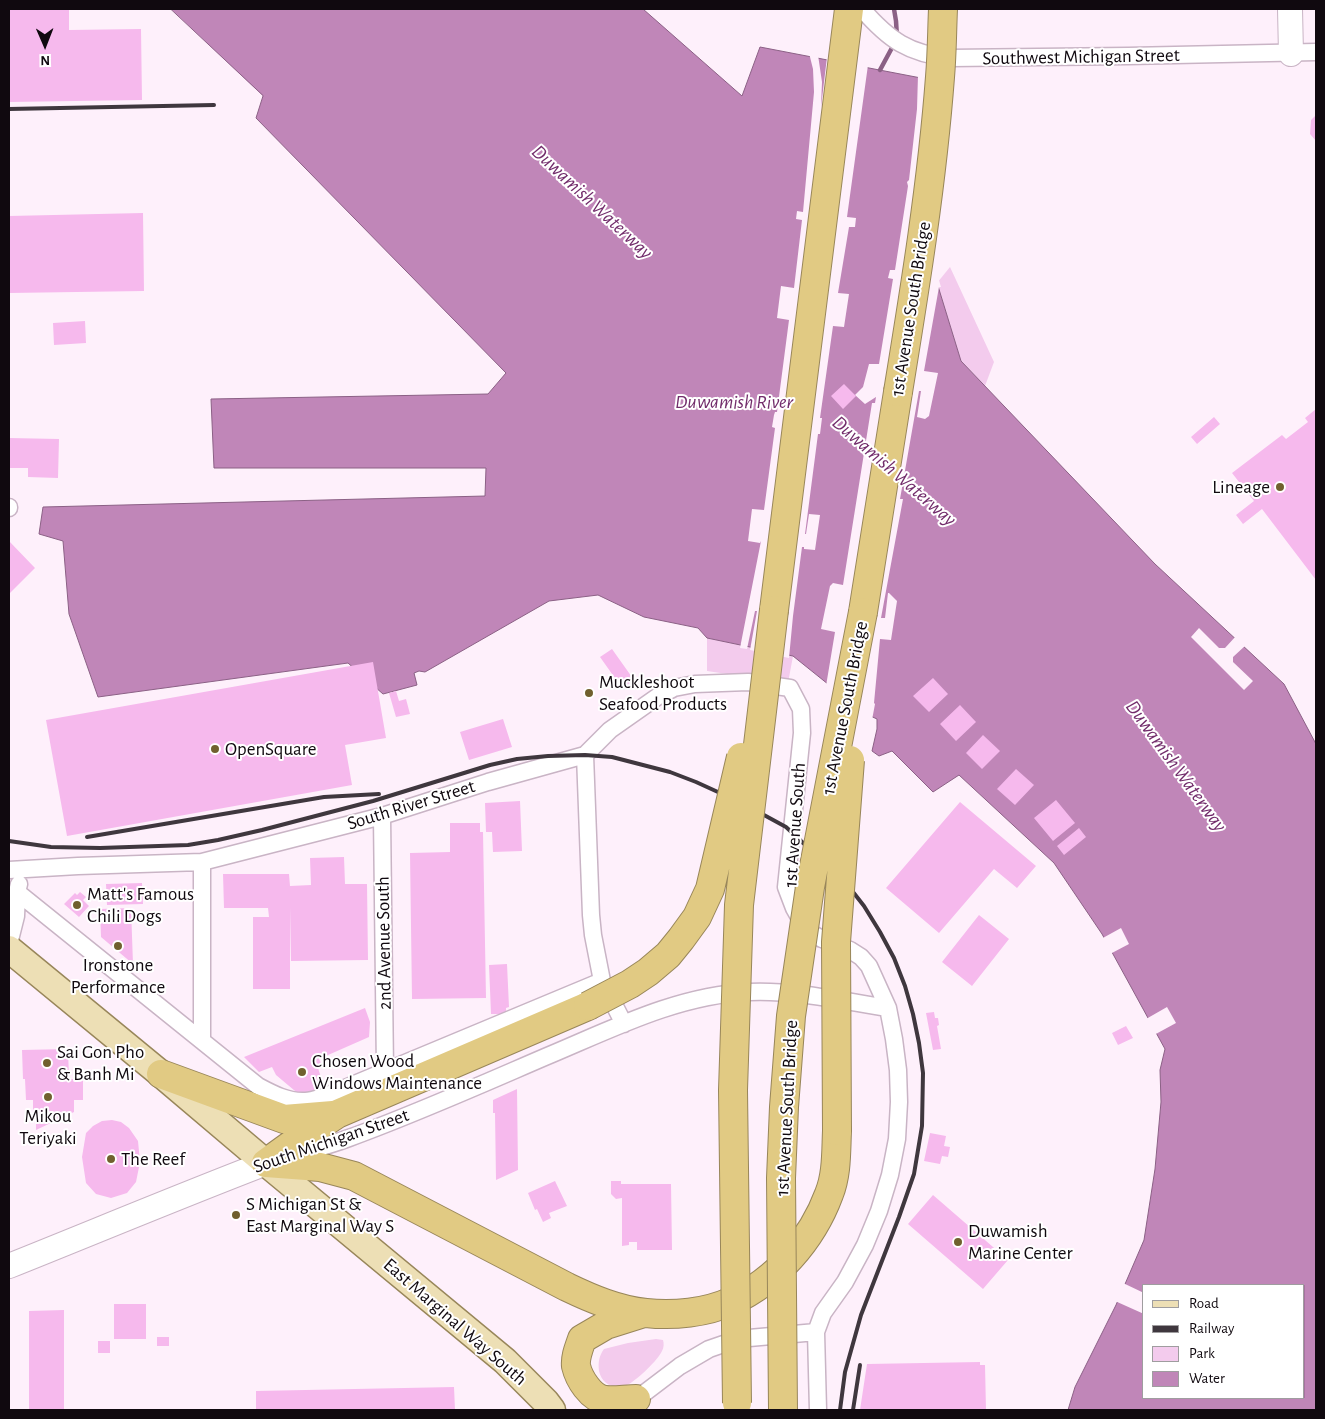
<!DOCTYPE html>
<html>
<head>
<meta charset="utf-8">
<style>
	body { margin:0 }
	#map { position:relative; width:1325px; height:1419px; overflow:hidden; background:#fef0fb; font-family:"Alegreya Sans",sans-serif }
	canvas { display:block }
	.frame { position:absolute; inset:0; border:10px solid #10090f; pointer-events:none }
	.legend { position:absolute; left:1142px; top:1284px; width:162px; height:115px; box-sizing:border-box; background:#fff; border:1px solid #9f9d9f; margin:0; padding:6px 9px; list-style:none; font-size:15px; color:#10090f }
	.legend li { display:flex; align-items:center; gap:10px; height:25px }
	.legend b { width:25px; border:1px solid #9f9d9f }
	.north { position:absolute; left:20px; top:20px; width:50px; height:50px; -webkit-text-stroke:4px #fff; paint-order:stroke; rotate:179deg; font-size:14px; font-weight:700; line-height:20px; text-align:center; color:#10090f }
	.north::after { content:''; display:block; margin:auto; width:18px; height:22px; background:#10090f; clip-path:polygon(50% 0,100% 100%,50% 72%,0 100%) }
</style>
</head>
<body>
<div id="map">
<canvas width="1325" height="1419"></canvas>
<div class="frame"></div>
<ul class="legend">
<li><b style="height:6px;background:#eddfb5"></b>Road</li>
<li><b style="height:6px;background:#3f373e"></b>Railway</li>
<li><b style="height:14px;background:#f3cbed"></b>Park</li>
<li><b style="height:14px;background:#c086b8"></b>Water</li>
</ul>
<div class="north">N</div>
</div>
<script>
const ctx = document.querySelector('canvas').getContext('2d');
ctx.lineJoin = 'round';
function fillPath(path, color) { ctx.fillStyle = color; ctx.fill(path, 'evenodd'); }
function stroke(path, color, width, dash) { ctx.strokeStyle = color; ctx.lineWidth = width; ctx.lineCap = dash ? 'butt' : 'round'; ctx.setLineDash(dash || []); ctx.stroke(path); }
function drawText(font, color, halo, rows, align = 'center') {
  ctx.font = font + ' "Alegreya Sans",sans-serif'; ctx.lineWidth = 4; ctx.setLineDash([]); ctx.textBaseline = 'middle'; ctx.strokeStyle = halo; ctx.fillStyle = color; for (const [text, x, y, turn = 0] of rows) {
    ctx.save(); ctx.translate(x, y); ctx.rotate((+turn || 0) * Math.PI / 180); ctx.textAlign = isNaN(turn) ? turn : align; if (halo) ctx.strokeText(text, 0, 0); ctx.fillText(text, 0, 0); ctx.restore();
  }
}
fillPath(new Path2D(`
	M950 267 994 362 985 386 961 361 937 283Z
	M707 638 793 656 788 683 707 671Z
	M656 1339 663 1340C664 1344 664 1347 662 1351 658 1360 638 1379 629 1384 616 1391 602 1385 599 1371 598 1362 599 1356 604 1349L628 1343Z`), '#f3cbed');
const water = new Path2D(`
	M171 9H643L742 96 760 47 947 83 930 260 961 361 1155 564 1284 684 1316 744V1410H1068L1075 1387 1116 1305 1144 1240 1155 1169 1161 1102 1160 1070 1165 1049 1102 934 1054 863 959 775 933 792 892 751 879 756 872 751 877 729V719L864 713 793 656 707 638 698 628 644 617 598 595 549 601 425 672 419 671 414 673 417 685 383 694 348 663 98 697 69 614 63 541 39 534 43 507 485 496 486 468H214L211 399 488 394 506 373 256 118 263 96ZM1144 1285H1304V1398H1144Z`);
fillPath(water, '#c086b8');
stroke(water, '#8b6085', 1);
fillPath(new Path2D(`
	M809 53 818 55 822 82 821 107 827 57 868 65 847 217 856 218 855 227H849L838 293 849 294 844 327 833 326 820 418H822L820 434H818L805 534H806L809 514 820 515 815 550 804 549V547H802L793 616 789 658 750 650 757 611H755L747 649 740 648 761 541 760 543 748 541 752 509 764 510 775 428 772 427 774 415 775 412H777L789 320 777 318 781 286 794 288 802 220 796 219 797 211 803 212 814 92 813 69Z
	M918 75 948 81 950 83 933 260 941 287H939L924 371 938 373 929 416 925 419 917 417 921 391H919L900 499H903L881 618H885L888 593H889L897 601 891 640 880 639 874 703 875 704 872 720 862 715 826 686 835 632 821 629 830 586 833 583 843 585 872 403H875L876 397 865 404 855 395 863 387 869 364H879L893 279 888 278 890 270H895L908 186 907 182 909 180 917 109Z
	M1199 628 1219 648H1225L1236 636 1246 645 1233 657V662L1253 681 1244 690 1191 637Z
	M1121 928 1129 944 1110 954 1101 939Z
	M1167 1007 1176 1023 1154 1035 1146 1019Z
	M1123 1283 1144 1293V1314L1115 1301Z`), '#fef0fb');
stroke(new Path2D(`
	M894 9 896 21 897 37
	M880 70 894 44`), '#8b6085', 4.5);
fillPath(new Path2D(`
	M9 9H69V30L141 29 142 100 9 102Z
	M1316 115V141L1310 134 1311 120Z
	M143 213 144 291 9 293V216Z
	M85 321 86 343 54 345 53 323Z
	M844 384 856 396 843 409 831 396Z
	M1316 409V580L1262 509 1243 524 1236 515 1254 501 1232 473 1282 435 1286 439 1308 422 1305 418Z
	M1214 417 1220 424 1197 444 1191 437Z
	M9 438 59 439 58 478 28 477V468H9Z
	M9 541 35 568 9 594Z
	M612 649 634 680 622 688 600 657Z
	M373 662 386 738 345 745 352 785 67 836 46 720Z
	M933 678 948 694 929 712 913 696Z
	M396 691 399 701 406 699 410 714 396 717 389 693Z
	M960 705 976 722 956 741 940 724Z
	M503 719 512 747 469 760 460 732Z
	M983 735 1000 751 982 769 966 753Z
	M1016 769 1034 785 1015 805 997 789Z
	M1056 800 1075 823 1053 841 1034 818Z
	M520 801 522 851 493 852 492 832H486L485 803Z
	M960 802 1036 866 1017 888 994 869 939 933 886 888Z
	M450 823H480V832H483L486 998 412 999 410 853 450 852Z
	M1079 828 1086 837 1064 855 1057 846Z
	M344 857 345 884H367L368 960 291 961 290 907V989H253V917H269L268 908H224L223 874H289L290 886 311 885 310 858Z
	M142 883 143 904 107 905 106 884Z
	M80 892 86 897 83 900 89 906 79 917 64 904 75 893 77 895Z
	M131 908 133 964 101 937 100 909Z
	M979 915 1009 939 972 986 942 962Z
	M507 964 509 1007 506 1008V1014H491L489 965Z
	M365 1008 370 1022 369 1037 319 1059 323 1067 318 1068 325 1090 301 1096 276 1075 272 1067 259 1072 244 1057Z
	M934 1012 935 1018H938L939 1025 937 1026 941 1049 933 1050 926 1013Z
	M1126 1026 1133 1038 1118 1045 1112 1033Z
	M68 1049 69 1079H83V1100H74V1112L36 1130V1119H33V1100H26L25 1079H23L22 1050Z
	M517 1089 518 1170 496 1180 495 1113H493V1100Z
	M112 1120 121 1122 129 1128 138 1141 140 1162 136 1182 127 1193 111 1198 96 1194 86 1183 82 1157 86 1133 93 1126 102 1121Z
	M930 1133 946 1136 944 1146 950 1147 948 1157 942 1156 940 1164 924 1161Z
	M555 1181 567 1206 549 1213 551 1218 543 1222 537 1209 535 1210 528 1193Z
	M611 1181H621V1184H671L672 1250H637V1242H629V1245L622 1246V1198L616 1199 611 1194Z
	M933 1195 1008 1260 983 1289 908 1224Z
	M114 1304H146V1339H114Z
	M64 1310V1410H29V1311Z
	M157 1337H169V1346H157Z
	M98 1341H110V1353H98Z
	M980 1362V1365H985L986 1410H860L867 1364Z
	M454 1387 455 1410H256V1391Z`), '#f6b9ed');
const street = new Path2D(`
	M862 9C889 40 909 54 950 58L1128 56 1316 52
	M9 507V508
	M585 755 591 915 593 935 602 981 624 1024
	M382 816 385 1071
	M9 870 78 866 202 862 382 816 488 782 585 755 610 730 657 697 674 688 695 684 748 682 790 688 801 709 802 733 786 887 794 908 807 931 822 939 850 950 861 957 869 966 888 1008 894 1039 898 1070 899 1102 897 1139 890 1175 879 1211 865 1245 845 1282 823 1313 816 1332 818 1410
	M17 892 258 1086C273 1094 288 1102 305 1101 312 1101 319 1098 326 1096L602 981
	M9 944 16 916 17 892 19 884
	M202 1041V862
	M284 1158C306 1151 328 1146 349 1138 415 1114 480 1085 545 1057 610 1030 677 995 749 992 796 990 842 1001 888 1008
	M630 1404 680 1366 709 1349 738 1339 816 1332`);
const secondary = new Path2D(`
	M1290 9 1291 54
	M9 1266C94 1232 180 1196 266 1163`);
const primary = new Path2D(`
	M9 949 161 1074 266 1163 505 1361 546 1402 552 1410`);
const highway = new Path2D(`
	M774 610 849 9
	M863 612 898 392
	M161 1074 284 1119 333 1115
	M266 1163 320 1167 354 1176 567 1287C592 1299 618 1310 646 1313 673 1316 706 1313 732 1301 776 1281 812 1240 829 1194 837 1174 836 1152 837 1131
	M266 1163 302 1137 337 1114 588 1006
	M636 1399C626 1399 615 1401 605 1400 591 1398 579 1379 576 1366 575 1357 579 1348 582 1339L606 1325 644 1313`);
stroke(street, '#c9b4c5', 19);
stroke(secondary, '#c9b4c5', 26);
stroke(primary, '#98865a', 29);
stroke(highway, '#98865a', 30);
stroke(street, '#fff', 16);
stroke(secondary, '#fff', 24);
stroke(primary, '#eddfb5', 26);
stroke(highway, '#e1ca83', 28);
stroke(new Path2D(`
	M9 109 214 105
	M87 837 324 797 379 794
	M9 841 51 847 100 848 188 845 218 840 262 830 373 801 490 765 517 759 548 756 585 755 612 757 670 772 696 782 742 803 786 827 846 883 864 906 880 932 894 958 905 986 913 1014 919 1043 923 1073 922 1126 914 1174 899 1217 861 1315 845 1372 840 1410
	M853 1410 860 1365`), '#3f373e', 4);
const highwayBridge = new Path2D(`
	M898 392C915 288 932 183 940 77 942 54 942 31 943 9
	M588 1006 630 984 648 972 668 955 681 939 697 917 710 889 741 757
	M837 1131 836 942 850 760
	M737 1403 733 1090 739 905 774 610
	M783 1410 781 1178 784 1107 791 1016 810 887 863 612`);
stroke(highwayBridge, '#98865a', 30, []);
stroke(highwayBridge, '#e1ca83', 28);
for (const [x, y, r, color] of [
	[1280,487,5,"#70602e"],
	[589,693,5,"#70602e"],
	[215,749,5,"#70602e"],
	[77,905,5,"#70602e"],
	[118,946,5,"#70602e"],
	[47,1063,5,"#70602e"],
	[302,1072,5,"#70602e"],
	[48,1097,5,"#70602e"],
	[111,1159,5,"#70602e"],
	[236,1215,5,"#70602e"],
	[958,1242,5,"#70602e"]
]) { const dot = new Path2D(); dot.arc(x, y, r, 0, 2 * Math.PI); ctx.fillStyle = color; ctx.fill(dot); stroke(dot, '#fff', 2); }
drawText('19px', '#10090f', '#fff', [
	["Southwest Michigan Street",1081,57,-1],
	["1st Avenue South Bridge",911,309,-81],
	["1st Avenue South Bridge",845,708,-79],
	["South River Street",411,805,-17],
	["1st Avenue South",795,825,-86],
	["2nd Avenue South",384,943,-91],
	["1st Avenue South Bridge",787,1108,-87],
	["South Michigan Street",331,1141,-19],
	["East Marginal Way South",455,1322,41]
]);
drawText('19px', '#10090f', '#fff', [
	["Lineage",1270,487,"right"],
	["Muckleshoot",599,682],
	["Seafood Products",599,704],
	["OpenSquare",225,749],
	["Matt's Famous",87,894],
	["Chili Dogs",87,916],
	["Ironstone",118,965,"center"],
	["Performance",118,987,"center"],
	["Sai Gon Pho",57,1052],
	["& Banh Mi",57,1074],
	["Chosen Wood",312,1061],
	["Windows Maintenance",312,1083],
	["Mikou",48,1116,"center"],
	["Teriyaki",48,1138,"center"],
	["The Reef",121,1159],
	["S Michigan St &",246,1204],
	["East Marginal Way S",246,1226],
	["Duwamish",968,1231],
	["Marine Center",968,1253]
], 'left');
drawText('italic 20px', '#722c6b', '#fff', [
	["Duwamish Waterway",592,202,43],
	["Duwamish River",734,402],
	["Duwamish Waterway",894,471,41],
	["Duwamish Waterway",1176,766,54]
]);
</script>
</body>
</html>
